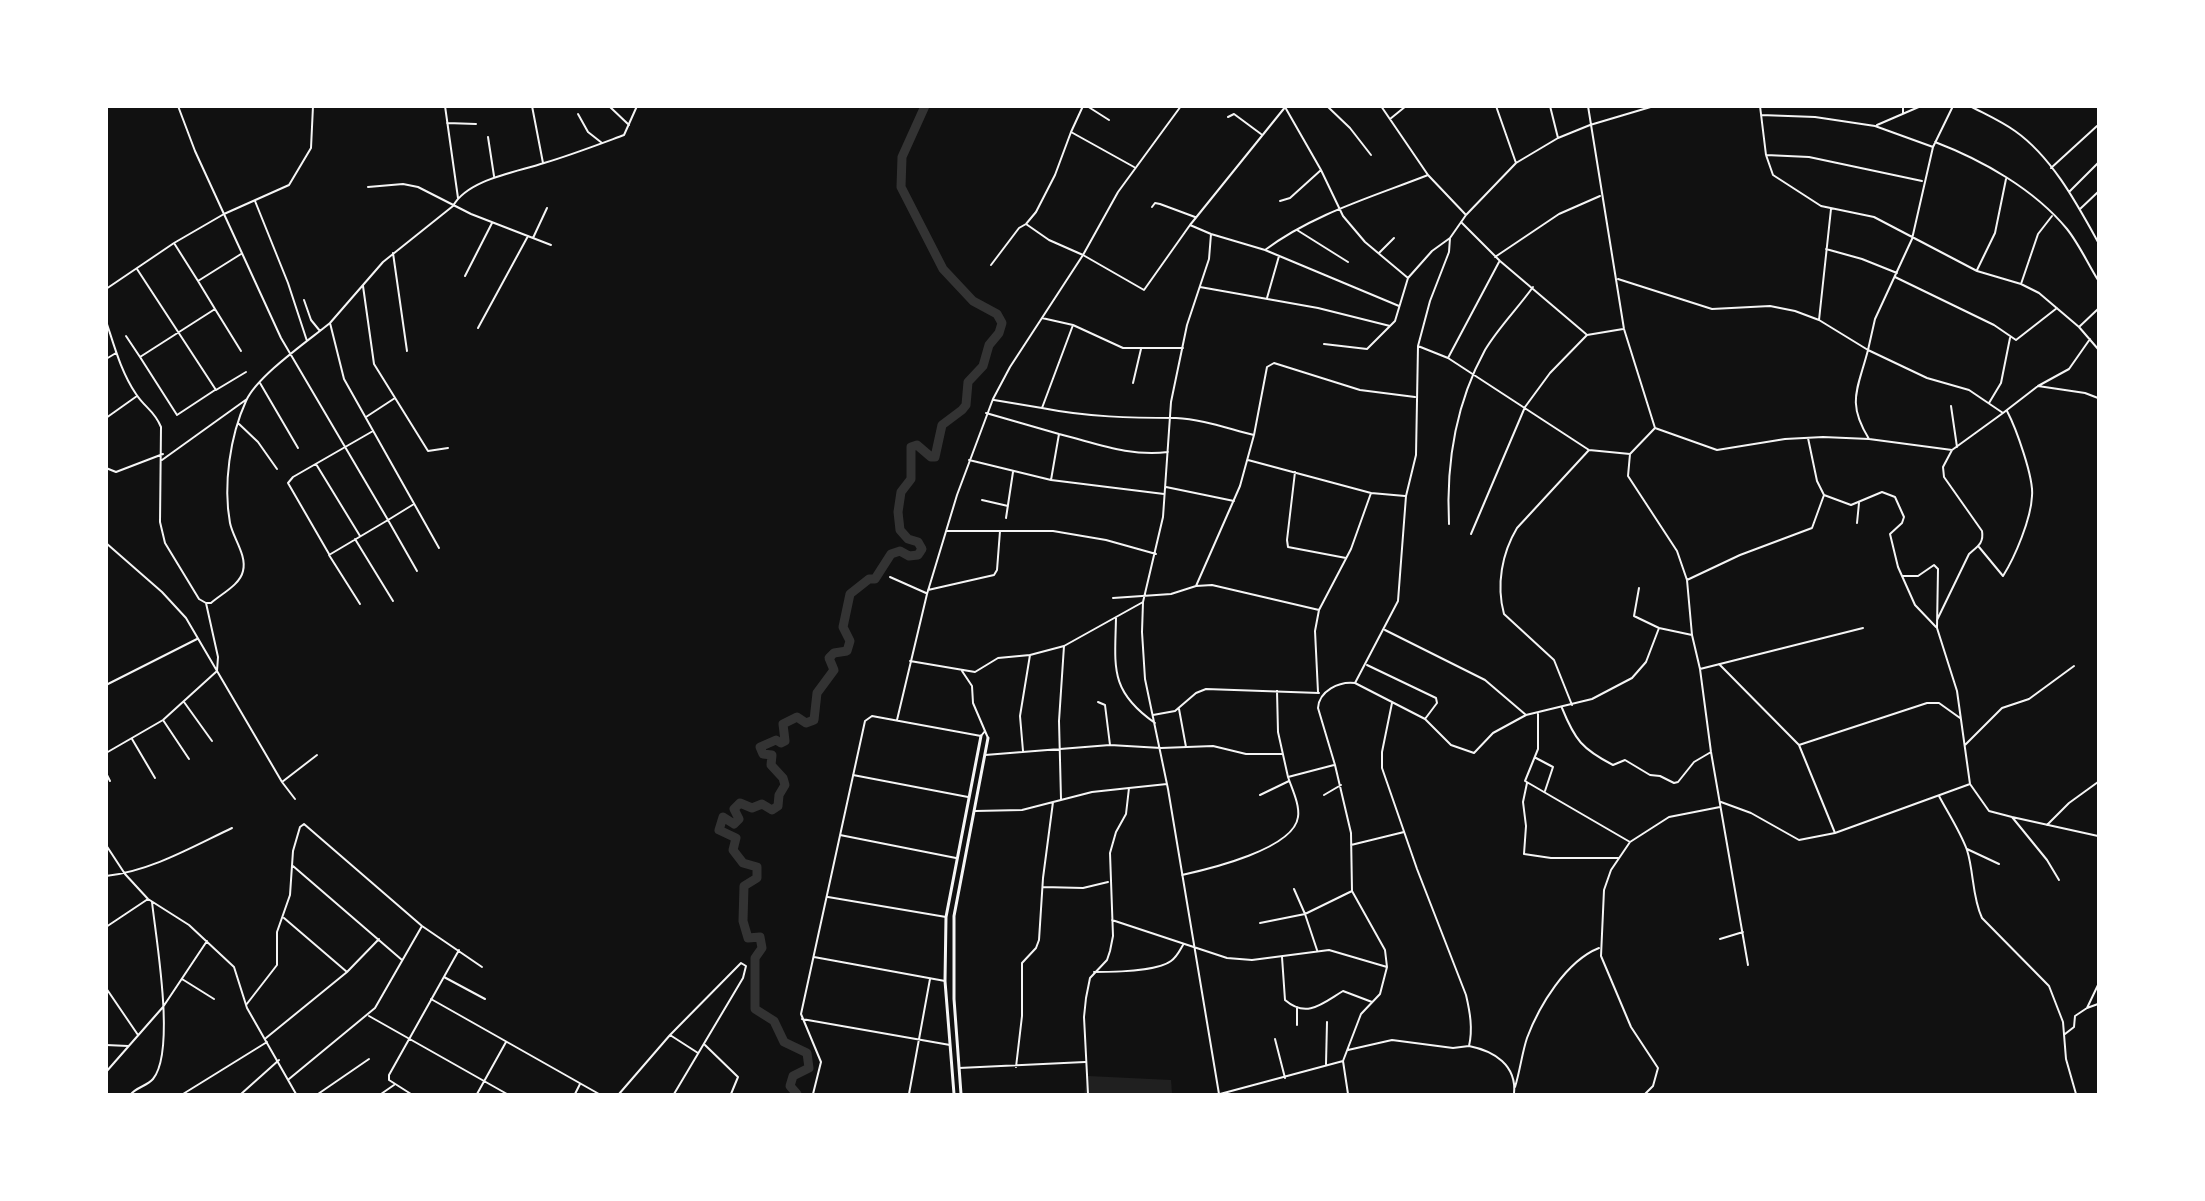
<!DOCTYPE html>
<html>
<head>
<meta charset="utf-8">
<style>
	body { margin:0 }
	#map { position:relative; width:2205px; height:1201px; overflow:hidden; background:#111; font-family:"Noto Serif",serif }
	canvas { display:block }
	.frame { position:absolute; inset:0; border:108px solid #fff; pointer-events:none }
</style>
</head>
<body>
<div id="map">
<canvas width="2205" height="1201"></canvas>
<div class="frame"></div>
</div>
<script>
const ctx = document.querySelector('canvas').getContext('2d');
ctx.lineJoin = 'round';
function fillPath(path, color) { ctx.fillStyle = color; ctx.fill(path, 'evenodd'); }
function stroke(path, color, width, dash) { ctx.strokeStyle = color; ctx.lineWidth = width; ctx.lineCap = dash ? 'butt' : 'round'; ctx.setLineDash(dash || []); ctx.stroke(path); }
fillPath(new Path2D(`
	M1088 1076 1171 1080 1172 1094H1084Z`), '#202020');
stroke(new Path2D(`
	M797 1094 790 1086 793 1076 809 1068 807 1053 784 1042 774 1021 755 1009V958L762 948 760 937 748 938 743 921 744 886 757 878V867L743 863 733 850 736 838 719 830 723 817 734 824 739 819 734 809 740 803 752 808 762 804 772 810 778 806 779 795 785 785 783 778 771 765 772 755 763 754 760 747 776 740 781 743 785 741 783 724 797 717 806 723 814 720 817 693 834 670 829 658 834 653 847 651 850 641 843 627 850 594 869 579H875L891 554 900 551 909 556 918 555 922 549 918 542 908 539 900 530 898 512 901 492 911 479V447L917 445 931 457H935L942 425 962 410 966 405 968 382 983 366 989 345 999 333 1002 323 997 314 973 301 943 269 901 187 902 157 925 106`), '#333', 9);
stroke(new Path2D(`
	M178 106 195 151 281 338 388 520 329 555 360 604
	M445 106 458 198
	M532 106 543 163
	M609 106 629 125
	M1083 106 1071 132 1134 167
	M1087 106 1109 120
	M1327 106 1350 128 1371 155
	M1381 106 1428 175 1466 215
	M1496 106 1516 163
	M1550 106 1558 138
	M1588 106 1624 329 1655 428 1717 450 1785 439 1823 437 1869 439 1952 450 2003 413
	M1760 106 1766 155 1773 175 1821 206 1874 217 1977 271 2021 284 2039 293 2079 327 2098 349
	M1903 106V113
	M1970 106C1985 114 2001 121 2015 131 2052 157 2077 204 2098 242
	M1285 107 1321 170 1343 216 1365 242 1408 278
	M578 114 588 132 602 143
	M1761 115 1815 117 1875 126 1933 147
	M1228 117 1234 114 1261 134
	M1390 119 1406 106
	M447 123 476 124
	M1877 125 1921 106
	M488 137 494 176
	M1935 142C1982 160 2034 189 2067 229 2079 244 2088 264 2098 280
	M1766 155 1809 157 1922 181
	M2051 168 2097 126
	M368 187 403 184 418 187 471 214 551 245
	M2069 192 2098 163
	M255 201 288 283 307 341
	M1280 201 1290 198 1321 170
	M1152 207 1155 203 1160 204 1195 217
	M2080 209 2098 192
	M1461 222 1500 261 1586 334
	M1026 224 1049 240 1083 255 1144 290 1190 225 1286 106
	M1190 225 1211 234 1265 250 1399 306
	M1297 230 1348 262
	M1211 234 1209 259 1187 325 1171 402 1163 517 1143 602 1142 632 1145 679 1168 789 1219 1094
	M533 238 547 208
	M174 243 198 281 241 254
	M1826 249 1862 259 1897 273
	M1265 250C1313 214 1372 197 1428 175
	M393 253 407 351
	M1379 253 1394 238
	M1495 257 1559 214 1600 196
	M991 265 1019 228 1026 224 1036 212 1055 175 1071 132
	M137 269 216 390 246 372
	M1977 270 1995 233 2006 179
	M465 276 492 223
	M1895 277 1994 325 2016 340 2057 308
	M1618 279 1712 309 1770 306 1795 311 1819 320 1868 350 1875 319 1912 239 1933 147 1953 106
	M2021 284 2038 234 2052 216
	M363 286 374 364 428 451 448 448
	M1200 287 1318 308 1390 326
	M106 289 174 243 224 214 289 185 311 148 313 106
	M1267 298 1279 256
	M304 300 311 320 320 331
	M215 309 241 351
	M1042 318 1073 325 1123 348H1183
	M1819 320 1831 209
	M106 321C114 345 121 372 136 394 145 408 154 410 161 427L160 522 165 543 199 599 206 603 218 657 217 671 163 720 106 753
	M2079 327 2098 309
	M478 328 528 236
	M126 336 140 357 215 309 198 281
	M2090 339 2069 369 2038 386 2085 393 2098 398
	M1324 344 1367 349 1395 321 1408 278 1432 251 1450 238 1466 215 1516 163 1558 138 1590 125 1654 106
	M1418 346 1448 358 1589 450 1630 454 1655 428
	M140 357 177 415 215 390
	M1448 358 1499 262
	M106 359 116 353
	M260 383 298 448
	M1133 383 1141 349
	M994 400 1042 408 1073 325
	M1989 403 2001 383 2010 338
	M1951 406 1957 447
	M1042 408C1087 417 1131 418 1176 418 1202 419 1229 429 1254 435L1267 367 1274 363 1360 390 1415 397
	M986 413 1059 434 1051 480
	M366 417 395 398
	M106 418 137 396
	M238 423 258 442 277 469
	M1059 434C1096 443 1129 457 1168 452
	M1869 439C1846 402 1858 389 1868 350L1927 378 1969 390 2003 413 2038 386
	M1630 454 1628 476 1677 551 1687 580 1692 635 1700 669 1711 752 1748 965
	M162 460 247 399
	M969 460 1051 480 1164 494
	M1248 460 1371 493 1405 496
	M316 464 360 536
	M106 468 116 472 163 454
	M1295 472 1287 540 1288 547 1346 558
	M1166 487 1234 501
	M1824 495 1851 505 1882 492 1895 497 1904 517 1902 523 1890 534 1898 567 1915 605 1936 627
	M982 500 1008 506
	M414 504 388 520 417 571
	M1006 518 1013 472
	M1857 523 1859 503
	M1449 524C1446 464 1456 403 1485 350 1498 328 1518 308 1533 287
	M947 531H1053L1106 540 1156 554
	M1471 534 1525 407 1550 373 1587 335 1623 329
	M355 539 393 601
	M106 543 162 592 186 618 282 782 295 799
	M1979 547 2003 576C2015 557 2031 519 2032 496 2034 478 2016 428 2007 411
	M439 548 344 379 330 323 383 262 453 206C468 179 517 172 544 163 571 155 597 145 624 135L637 106
	M329 554 288 483 293 477 373 431
	M890 577 926 593
	M1687 580 1740 555 1812 528 1824 495 1817 481 1808 438
	M1196 586 1240 486 1254 435
	M1639 588 1634 616 1659 628
	M928 590 994 575 997 570 1000 531
	M1113 598 1171 594 1196 586 1212 585 1319 610
	M206 603H211C221 594 240 585 243 571 247 555 233 538 230 523 223 485 230 436 246 401 257 376 308 341 330 323
	M1116 618C1115 667 1109 691 1155 723
	M1937 620 1969 554C1978 546 1984 543 1982 531L1944 477 1943 467 1952 450
	M1385 630 1485 680 1526 715
	M910 661 975 672 998 658 1030 655
	M1719 664 1799 745 1835 833 1970 784 1957 691 1937 628 1938 569 1934 565 1918 576H1902
	M1367 665 1436 698 1437 703 1425 719
	M1700 669 1863 628
	M962 671 972 686 973 703 985 731
	M1355 683 1425 719 1451 745 1474 753 1493 733 1526 715 1592 699 1632 678 1646 662 1659 628 1692 635
	M106 685 197 639
	M1277 691 1278 732 1288 777 1334 765
	M1318 692 1315 631 1319 610 1351 549 1371 493
	M184 702 212 741
	M1098 702 1105 705 1110 745
	M1572 705 1554 660 1504 614C1496 585 1502 553 1517 528L1589 450
	M1562 708C1575 740 1582 749 1613 765L1625 760 1650 775 1660 776 1674 783 1678 782 1694 762 1711 752
	M1179 709 1186 747
	M1538 714V749L1525 781 1630 842
	M1153 715 1175 711 1196 693 1206 689 1319 693
	M163 720 189 759
	M897 720 927 594 957 495 993 399 1010 367 1083 255 1118 192 1181 106
	M132 739 155 778
	M1799 745 1927 703H1939L1960 718
	M1965 745 2002 708 2029 699 2074 666
	M1023 751 1020 716 1030 655 1064 646
	M985 755 1110 745 1161 748 1213 746 1246 754H1282
	M1536 758 1553 767 1545 791
	M106 773 110 781
	M853 775 968 797
	M282 782 317 755
	M1527 783 1523 802 1526 826 1524 854 1551 858H1618
	M1970 784 1989 811 2012 817 2047 860 2059 880
	M1260 795 1289 781
	M1324 795 1341 785
	M1939 796C1948 813 1960 831 1967 850 1974 872 1972 897 1982 918L2049 986 2063 1022 2066 1059 2076 1094
	M1061 799 1059 721 1064 646 1143 602
	M1721 802 1751 813 1799 840 1835 833
	M975 811 1022 810 1092 792 1129 788
	M2012 817 2098 836
	M2047 825 2069 803 2098 782
	M840 835 956 858
	M106 845 125 874 148 899 189 925 234 967 247 1008 296 1094
	M1351 845 1404 832
	M1967 849 1999 864
	M293 866 402 960
	M1182 875C1209 869 1294 849 1298 817 1300 805 1292 789 1288 777
	M106 876C151 871 192 847 232 828
	M1043 887 1083 888 1108 882
	M828 897 946 917
	M284 918 347 972
	M1112 920 1227 958 1252 960 1329 950 1387 967
	M1260 923 1305 914 1294 889
	M106 927 148 899
	M1720 939 1743 932
	M1317 950 1305 914 1352 891
	M814 957 945 981
	M1282 957 1285 1000C1307 1019 1323 1003 1343 991L1372 1002
	M1094 972C1113 972 1156 972 1171 961 1177 957 1180 950 1183 945
	M444 977 485 999
	M182 979 214 999
	M106 988 138 1035
	M431 999 599 1094
	M246 1005 277 965V932L290 895 293 851 300 827 304 824 422 926 482 967
	M2087 1008 2098 1004
	M369 1016 507 1094
	M802 1019 950 1045
	M1297 1025V1007
	M2065 1034 2074 1027 2075 1016 2087 1008 2098 985
	M670 1035 698 1053
	M266 1038 347 972 379 939
	M1275 1039 1285 1078
	M106 1045 128 1046
	M705 1045 738 1077 731 1094
	M1469 1046C1494 1051 1517 1065 1514 1094
	M1348 1050 1392 1040 1453 1048 1469 1046C1473 1029 1470 1012 1466 995L1417 869 1382 768V752L1392 703
	M1343 1061 1348 1094
	M1326 1064 1327 1022
	M1016 1067 1022 1016V963L1036 948 1039 940 1043 878 1053 802
	M959 1068 1085 1062
	M106 1072 163 1007 207 941
	M289 1079 375 1008 422 926
	M1515 1087C1520 1071 1522 1053 1527 1038 1539 1006 1566 961 1599 948
	M131 1094C137 1087 147 1086 153 1079 176 1051 156 939 152 902
	M183 1094 267 1042
	M241 1094 279 1060
	M318 1094 369 1059
	M381 1094 394 1085
	M411 1094 389 1080V1075L459 950
	M477 1094 506 1042
	M575 1094 580 1084
	M619 1094 670 1035 741 963 746 966 743 978 674 1094
	M813 1094 821 1062 801 1014 865 721 872 716 981 736 985 731 988 738
	M909 1094 930 979
	M1088 1094 1084 1017 1086 998 1090 978 1107 960 1110 951 1113 936 1110 853 1116 832 1126 814 1129 788 1167 784
	M1220 1094 1343 1061 1361 1014 1380 994 1387 967 1385 950 1352 891 1351 833 1335 765 1318 708C1319 691 1339 681 1355 683L1398 601 1406 496 1416 455 1418 346 1430 301 1449 252 1450 238
	M1645 1094 1653 1086 1658 1068 1631 1027 1601 956 1604 890 1611 870 1630 842 1669 817 1720 807`), '#f5f5f5', 2);
stroke(new Path2D(`
	M954 1094 945 981 946 917 981 736
	M961 1094 954 999V916L988 738`), '#f5f5f5', 3);
</script>
</body>
</html>
